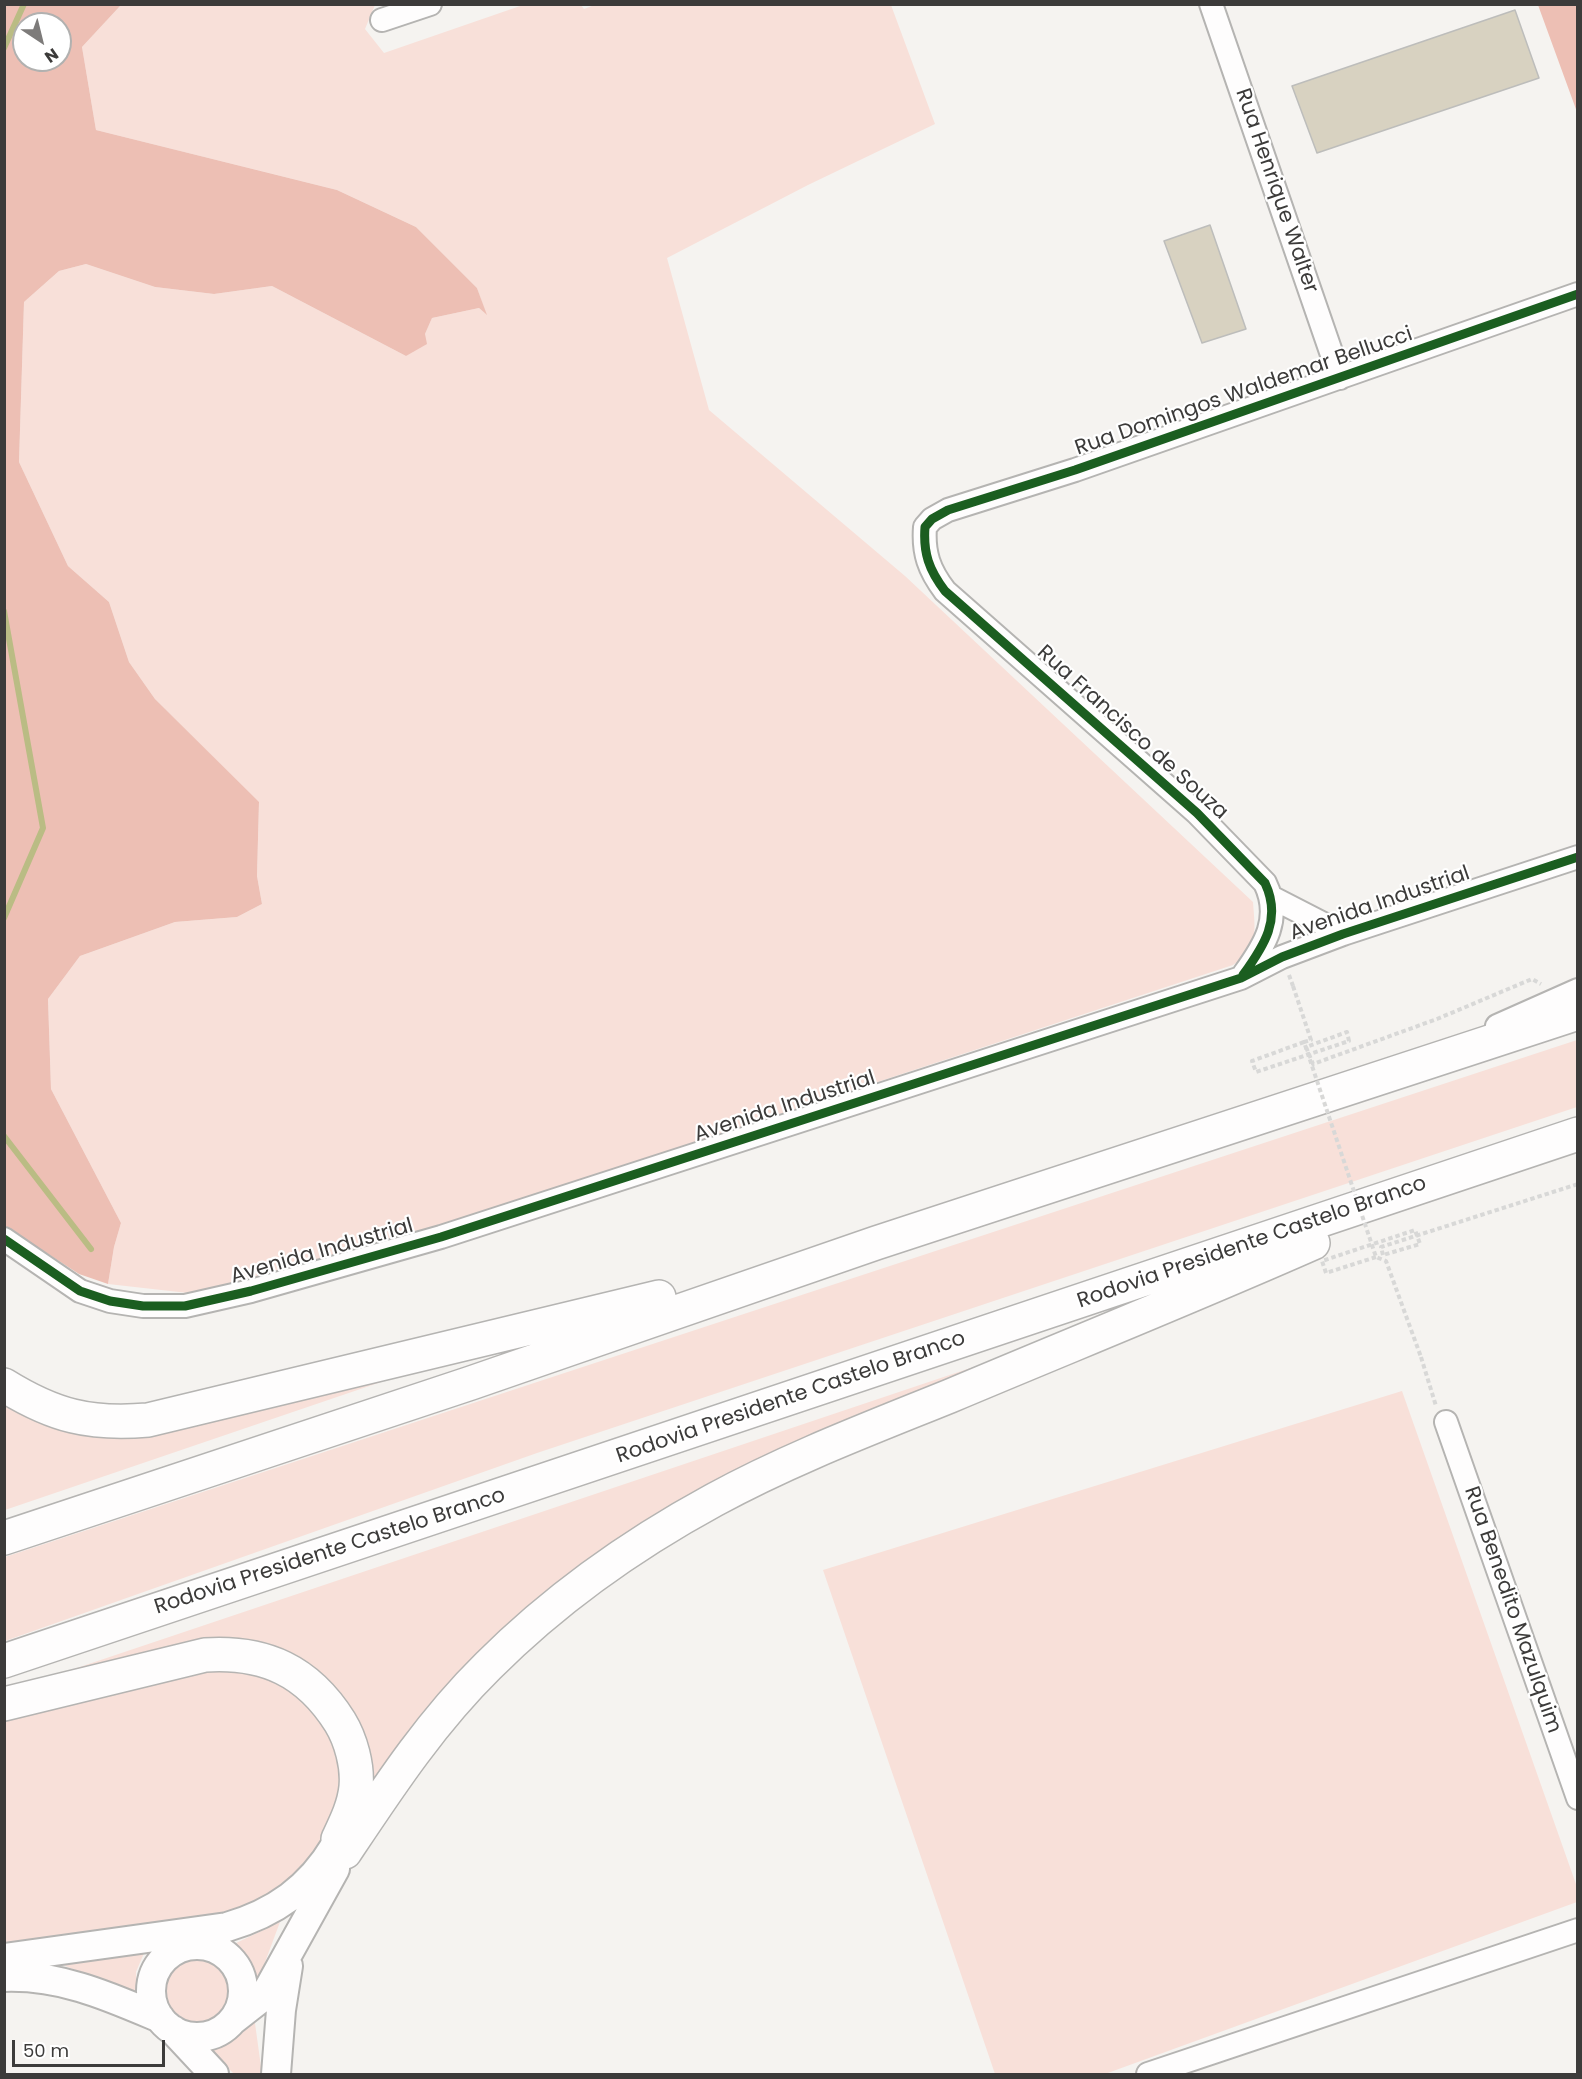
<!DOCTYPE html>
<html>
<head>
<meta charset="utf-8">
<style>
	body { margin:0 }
	#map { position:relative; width:1582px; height:2079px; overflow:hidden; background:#f5f3f0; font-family:Poppins,sans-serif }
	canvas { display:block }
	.frame { position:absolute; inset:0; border:6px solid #3c3b3a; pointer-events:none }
	.north { position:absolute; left:12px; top:12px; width:60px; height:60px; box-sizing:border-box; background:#fff; border:2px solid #b1b1b0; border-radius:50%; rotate:145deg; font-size:16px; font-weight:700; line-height:24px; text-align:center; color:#3c3b3a }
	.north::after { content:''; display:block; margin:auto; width:21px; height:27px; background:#7d7b7a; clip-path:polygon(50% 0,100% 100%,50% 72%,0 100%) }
	.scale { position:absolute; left:12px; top:2040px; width:153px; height:27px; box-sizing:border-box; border:3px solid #3c3b3a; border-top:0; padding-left:8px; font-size:18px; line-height:21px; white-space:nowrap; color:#3c3b3a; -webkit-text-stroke:4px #fff; paint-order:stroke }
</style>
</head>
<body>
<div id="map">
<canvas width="1582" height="2079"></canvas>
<div class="frame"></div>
<div class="north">N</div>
<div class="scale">50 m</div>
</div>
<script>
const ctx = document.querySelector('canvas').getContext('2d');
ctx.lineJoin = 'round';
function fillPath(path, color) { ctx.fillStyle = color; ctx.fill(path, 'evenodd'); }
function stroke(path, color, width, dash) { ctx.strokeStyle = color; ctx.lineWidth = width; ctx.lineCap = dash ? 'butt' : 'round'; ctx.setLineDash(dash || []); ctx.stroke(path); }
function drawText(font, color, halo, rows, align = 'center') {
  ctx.font = font + ' Poppins,sans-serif'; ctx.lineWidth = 4.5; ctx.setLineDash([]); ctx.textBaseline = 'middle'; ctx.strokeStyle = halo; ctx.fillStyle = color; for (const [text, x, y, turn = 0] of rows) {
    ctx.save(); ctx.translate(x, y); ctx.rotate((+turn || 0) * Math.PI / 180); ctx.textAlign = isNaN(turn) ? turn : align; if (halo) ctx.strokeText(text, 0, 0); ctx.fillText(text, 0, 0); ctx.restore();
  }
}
fillPath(new Path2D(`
	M597 4 891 5 935 124 808 185 667 258 709 410 905 576 1253 902C1255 931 1259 947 1233 965L440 1226 250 1280 188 1293 108 1284 114 1247 121 1223 51 1089 48 999 80 956 175 922 237 917 262 904 257 876 259 803 155 699 129 662 109 602 68 566 19 462 24 302 59 271 86 264 155 287 214 294 272 286 406 356 425 334 432 318 479 308 486 314 477 288 416 227 337 190 96 130 82 47 121 5H375L365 29 384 53 523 5H581L584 9Z
	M1577 1040V1107L537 1453 5 1641V1557Z
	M1030 1348 677 1512 371 1785 303 1664 47 1678Z
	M377 1374 381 1382 5 1510 4 1400 38 1419Z
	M1402 1391 1577 1887V1902L1105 2074H995L823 1570Z
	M257 1668 315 1703 345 1761 333 1840 260 1909 5 1954V1711L165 1671Z
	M280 1922 258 1981 232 1945Z
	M144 1953 136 1972 137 1994 60 1964Z
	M162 1989a35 35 0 1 1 70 0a35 35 0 1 1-70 0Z
	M254 2016 262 2074H234L207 2046 230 2038Z`), '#f8e0d9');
fillPath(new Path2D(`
	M5 5H121L82 47 96 130 337 190 416 227 477 288 487 315 479 308 432 318 425 334 427 344 406 356 272 286 214 294 155 287 86 264 59 271 24 302 19 462 68 566 109 602 129 662 155 699 259 802 257 876 262 904 237 917 175 922 80 956 48 999 51 1089 121 1223 114 1247 108 1284 79 1274 5 1226ZM24 24H60V60H24Z
	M1538 5H1577V112Z`), '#edbfb4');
stroke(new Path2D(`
	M4 48 24 4
	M4 611 43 828 4 918
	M4 1136 91 1249`), '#babc84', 6);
const building = new Path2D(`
	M1515 10 1539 78 1317 153 1292 86Z
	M1210 225 1246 329 1202 343 1164 241Z`);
fillPath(building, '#d8d2c1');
stroke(building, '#bdbdbb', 1.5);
const minor = new Path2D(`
	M1211 4 1340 378
	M382 20 430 4
	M1271 897 1343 934
	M1244 974C1265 945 1282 918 1265 883L1197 813 945 591C929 570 923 553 925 527L932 519 948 510 1075 470 1578 294
	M1497 1026 1578 990
	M4 1239 80 1291 110 1301 143 1306H185L251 1291 441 1237 1241 978 1282 957 1343 934 1578 857
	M1446 1422 1578 1798
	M1148 2074 1578 1930`);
const major = new Path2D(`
	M151 1991a46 46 0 1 1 92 0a46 46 0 1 1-92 0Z
	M4 1958 227 1927C275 1913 310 1888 335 1846
	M4 1977C62 1975 108 1996 160 2018
	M233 2020 265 1995 335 1869
	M173 2030 214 2074
	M276 2074 281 2010 288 1966`);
const highway = new Path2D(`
	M4 1385C54 1416 90 1425 148 1420L659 1297
	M4 1538 471 1383 876 1243 1578 1013
	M4 1661 1578 1134
	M4 1704 205 1655C265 1651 308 1671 340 1722 351 1740 358 1766 356 1787 354 1806 346 1822 338 1839
	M345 1852C389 1786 431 1722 488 1666 553 1601 633 1544 714 1500 789 1459 871 1428 950 1396 1071 1345 1193 1296 1313 1243`);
stroke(minor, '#b5b4b2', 26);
stroke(major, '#b5b4b2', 32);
stroke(highway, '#b5b4b2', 36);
stroke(new Path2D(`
	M1289 975 1293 986
	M1306 1047 1313 1064 1437 1019 1532 979 1541 984
	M1383 1255 1381 1247 1578 1184
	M1421 1357 1436 1406`), '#d8d8d7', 4, [4.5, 3]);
stroke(minor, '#fefdfd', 22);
stroke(major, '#fefdfd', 28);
stroke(highway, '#fefdfd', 33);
stroke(new Path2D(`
	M1293 986 1311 1040 1304 1042 1376 1257 1386 1261 1421 1357
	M1304 1042 1252 1061 1256 1072 1349 1041 1347 1032 1306 1047
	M1376 1257 1326 1273 1322 1261 1415 1230 1420 1244 1383 1255`), '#d8d8d7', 4, [4.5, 3]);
stroke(new Path2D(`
	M1243 975C1264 946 1282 919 1265 883L1197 813 945 591C929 570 923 553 925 527L932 519 948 510 1075 470 1578 294
	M4 1239 80 1291 110 1301 143 1306H185L251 1291 441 1237 1241 978 1282 957 1343 934 1578 857`), '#1b5e20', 9);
drawText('21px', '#3c3b3a', '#fff', [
	["Rua Henrique Walter",1276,191,71],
	["Rua Domingos Waldemar Bellucci",1244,392,-19],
	["Rua Francisco de Souza",1132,733,42],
	["Avenida Industrial",1380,904,-19],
	["Avenida Industrial",785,1107,-18],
	["Rodovia Presidente Castelo Branco",1252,1243,-19],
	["Avenida Industrial",322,1252,-16],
	["Rodovia Presidente Castelo Branco",791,1398,-19],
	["Rodovia Presidente Castelo Branco",330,1552,-18],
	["Rua Benedito Mazulquim",1512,1610,71]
]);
</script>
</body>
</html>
